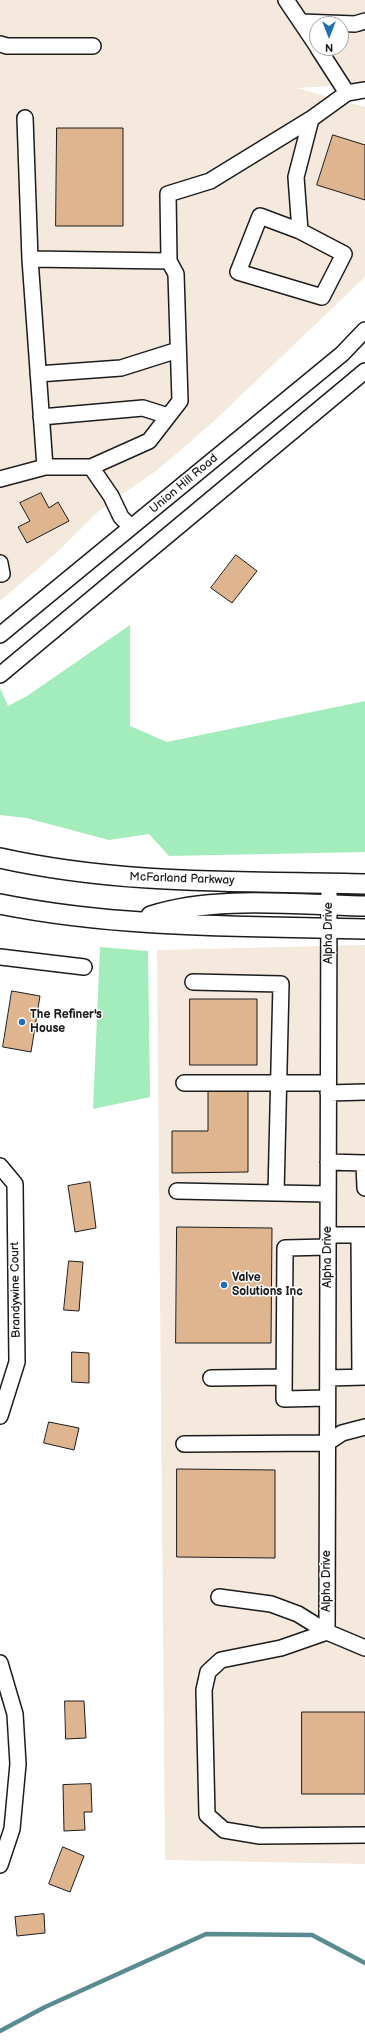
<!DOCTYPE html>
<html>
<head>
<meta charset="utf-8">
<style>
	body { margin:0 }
	#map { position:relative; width:365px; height:2043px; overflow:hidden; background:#fff; font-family:"Balsamiq Sans",sans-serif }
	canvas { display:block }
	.north { position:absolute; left:309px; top:16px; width:40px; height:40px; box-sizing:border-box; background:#fff; border:1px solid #a4a4a4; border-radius:50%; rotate:180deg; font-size:11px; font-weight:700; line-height:16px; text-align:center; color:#1c1c1c }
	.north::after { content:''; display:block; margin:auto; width:14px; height:18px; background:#1f6fb2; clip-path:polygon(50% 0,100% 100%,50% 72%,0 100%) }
</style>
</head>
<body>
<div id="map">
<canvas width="365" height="2043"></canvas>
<div class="north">N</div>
</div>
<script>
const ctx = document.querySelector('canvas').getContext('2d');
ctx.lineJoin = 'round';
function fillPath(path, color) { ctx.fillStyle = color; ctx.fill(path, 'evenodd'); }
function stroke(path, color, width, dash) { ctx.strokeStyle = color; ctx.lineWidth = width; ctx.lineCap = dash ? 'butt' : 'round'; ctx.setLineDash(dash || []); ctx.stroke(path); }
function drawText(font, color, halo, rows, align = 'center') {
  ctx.font = font + ' "Balsamiq Sans",sans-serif'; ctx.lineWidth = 3; ctx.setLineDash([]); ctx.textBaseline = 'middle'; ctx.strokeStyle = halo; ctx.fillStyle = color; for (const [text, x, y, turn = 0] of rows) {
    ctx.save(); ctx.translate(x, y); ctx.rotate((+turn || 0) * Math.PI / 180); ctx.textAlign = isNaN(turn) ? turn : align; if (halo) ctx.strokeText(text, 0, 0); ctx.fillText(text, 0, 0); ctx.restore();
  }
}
fillPath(new Path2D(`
	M0 0H365V84L297 88 365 107V277L212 423 160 468 100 510 54 555 0 601ZM317 24H341V48H317Z
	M365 945V1864L165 1860 157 950Z`), '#f5e9dd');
fillPath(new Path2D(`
	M130 625V726L167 742 365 701V852L169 856 149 834 109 840 26 818 0 815V688L8 706 27 696Z
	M100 947 148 951 150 1097 93 1109Z`), '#a3ecbb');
stroke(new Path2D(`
	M0 2031 45 2007 206 1934 312 1935 365 1963`), '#5a8b90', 4.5);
const building = new Path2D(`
	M57 128H123V226H56Z
	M333 135 365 145V200L317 185Z
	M41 493 49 508 58 502 69 521 27 543 18 527 30 521 20 503Z
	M236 555 257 571 232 603 211 588Z
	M12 991 40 996 31 1052 3 1047Z
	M190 999H257V1065H190Z
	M248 1090V1172L172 1173V1131H208V1091Z
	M90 1182 96 1228 75 1232 68 1186Z
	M177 1227 272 1228 271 1343H176Z
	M69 1261 83 1262 79 1311 64 1310Z
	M72 1352 89 1353V1383L72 1382Z
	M49 1422 79 1428 74 1450 44 1443Z
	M177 1469 275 1470V1558L177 1557Z
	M65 1701H84L86 1738 66 1739Z
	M302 1712H365V1794H302Z
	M91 1784 92 1812H84L85 1830 64 1831 63 1785Z
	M63 1847 84 1856 70 1892 49 1884Z
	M44 1914 45 1933 17 1936 15 1917Z`);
fillPath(building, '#deb58e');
stroke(building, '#1c1c1c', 1);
const minor = new Path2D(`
	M286 0 317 46
	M301 22 355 24 365 21
	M0 44 7 46H93
	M318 48 347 93
	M25 118 30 259 45 467H91L111 496 121 517 131 527
	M300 231 260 216 238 272 322 297 344 254 300 231 296 177 311 119 347 93 365 90
	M30 259 169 261 168 194 210 181 311 119
	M38 374 121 368 178 350
	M41 417 143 408 168 416
	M91 467 149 441 180 401 176 274 169 261
	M0 479 45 467
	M0 563 2 574
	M0 635 342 354 365 330
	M0 675 365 371
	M0 957 84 967
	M193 982 281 984 276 1193 328 1194
	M184 1083H328
	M328 1093 365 1092
	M328 1162 364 1163 365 1188
	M0 1166 15 1184 17 1362 0 1416
	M177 1191 276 1193
	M328 1235H365
	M359 1235 360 1377
	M211 1378 284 1377
	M328 1378 365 1377
	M327 1398 284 1399 285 1248 328 1247
	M184 1444 327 1443 342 1433 365 1427
	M219 1597 271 1604 298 1614 327 1632 365 1648
	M327 1632 329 883
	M327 1632 281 1648 221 1660 208 1672 204 1690 207 1815 224 1830 260 1836 365 1835
	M0 1663 15 1714 18 1764 12 1829 0 1865`);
const major = new Path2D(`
	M0 858C120 885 243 881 365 884
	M0 904C119 928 244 926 365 929
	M151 916C214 895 299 905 365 906`);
stroke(minor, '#1c1c1c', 18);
stroke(major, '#1c1c1c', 22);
stroke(minor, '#fff', 15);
stroke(major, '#fff', 19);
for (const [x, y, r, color] of [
	[22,1022,4,"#1f6fb2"],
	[224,1285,4,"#1f6fb2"]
]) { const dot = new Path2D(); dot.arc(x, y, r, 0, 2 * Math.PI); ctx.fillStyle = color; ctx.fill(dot); stroke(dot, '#fff', 1.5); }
drawText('12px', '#1c1c1c', '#fff', [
	["Union Hill Road",184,484,-40],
	["McFarland Parkway",182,879,2],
	["Alpha Drive",329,933,-90],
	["Alpha Drive",328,1257,-90],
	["Brandywine Court",16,1290,-91],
	["Alpha Drive",327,1581,-90]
]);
drawText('bold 12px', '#1c1c1c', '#fff', [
	["The Refiner's",30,1015],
	["House",30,1029],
	["Valve",232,1278],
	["Solutions Inc",232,1292]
], 'left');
</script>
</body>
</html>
